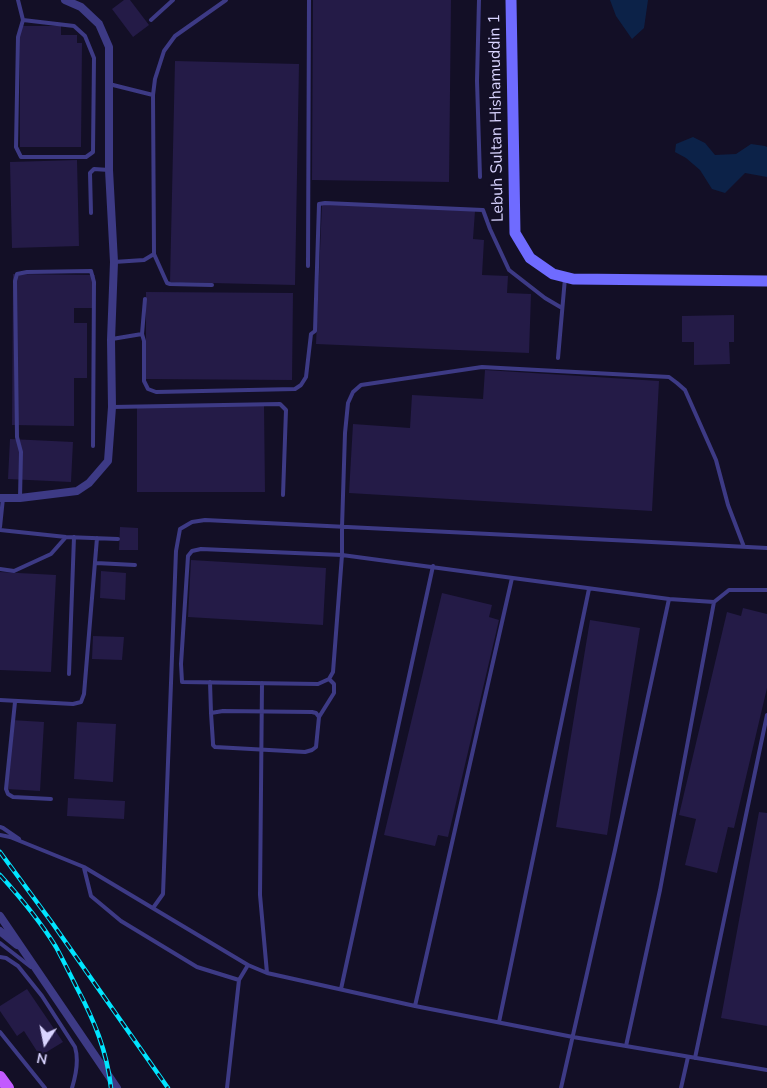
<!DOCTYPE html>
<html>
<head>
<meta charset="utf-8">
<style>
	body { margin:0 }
	#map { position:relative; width:767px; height:1088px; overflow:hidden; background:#130f26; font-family:"Nunito Sans",sans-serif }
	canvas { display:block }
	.north { position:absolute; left:20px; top:1018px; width:50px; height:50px; -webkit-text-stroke:4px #130f26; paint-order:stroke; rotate:191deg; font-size:14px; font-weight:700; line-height:20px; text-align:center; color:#d9d4ff }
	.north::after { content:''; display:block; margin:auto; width:18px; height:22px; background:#d9d4ff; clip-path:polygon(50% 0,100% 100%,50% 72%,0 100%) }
</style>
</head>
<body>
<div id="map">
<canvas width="767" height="1088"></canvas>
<div class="north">N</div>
</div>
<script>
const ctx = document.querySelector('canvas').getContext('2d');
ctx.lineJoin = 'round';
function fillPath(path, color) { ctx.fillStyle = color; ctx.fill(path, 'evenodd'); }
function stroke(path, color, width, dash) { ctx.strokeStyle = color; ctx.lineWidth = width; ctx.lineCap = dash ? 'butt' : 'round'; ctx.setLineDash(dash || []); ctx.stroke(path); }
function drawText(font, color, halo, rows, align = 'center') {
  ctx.font = font + ' "Nunito Sans",sans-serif'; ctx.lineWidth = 4; ctx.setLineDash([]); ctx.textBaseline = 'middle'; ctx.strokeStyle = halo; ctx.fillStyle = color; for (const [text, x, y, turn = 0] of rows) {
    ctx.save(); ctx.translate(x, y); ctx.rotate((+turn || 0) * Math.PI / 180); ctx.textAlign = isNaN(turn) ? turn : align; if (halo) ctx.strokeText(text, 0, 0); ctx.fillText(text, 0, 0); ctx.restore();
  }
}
fillPath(new Path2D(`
	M610 0H648L644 28 632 39 616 16Z
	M693 137 705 143 715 155 736 154 751 144 765 146 767 147V177L745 173 725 193 712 189 700 170 686 158 675 152 676 144Z`), '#0c2248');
fillPath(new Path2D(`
	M124 0H130L149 25 133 37 112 9Z
	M313 0H451L449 182 312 180Z
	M20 26H61V35H77V43H82L81 147H20Z
	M175 61 299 64 295 285 170 282Z
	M77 160 79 246 12 248 10 162Z
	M322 204 475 211 473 239 484 240 482 275 508 276 507 293 531 294 529 353 316 344Z
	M13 274 95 275V308H74V323H87V378H74V426L12 425Z
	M146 292 293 293 292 380 146 379Z
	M734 315V342H729L730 364 694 365V342H682V316Z
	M485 370 659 381 652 511 349 493 353 424 410 428 412 395 483 399Z
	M137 406H264L265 492H137Z
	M10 439 73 442 71 482 8 479Z
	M120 527 138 528V550H119Z
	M191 560 326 568 323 625 188 617Z
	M101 571 126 573 125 600 100 598Z
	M0 572 56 575 51 672 0 670Z
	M442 593 492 605 489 617 499 620 448 837 438 835 435 846 384 835Z
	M743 608 767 614V688L734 828 728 827 717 873 685 865 696 819 679 815 727 612 741 616Z
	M590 620 640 628 607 835 556 827Z
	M93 636 124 637 122 660 92 659Z
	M11 720 44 722 40 791 7 789Z
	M77 722 116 724 113 782 74 779Z
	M68 798 125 801 124 819 67 816Z
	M759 812 767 813V1026L721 1018Z
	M27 989 63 1042 40 1056 24 1031 17 1036 0 1011V1006Z`), '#241b47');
stroke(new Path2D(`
	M18 0 23 20 18 37 16 147 21 157H86L93 152 94 58 85 36 74 26 23 20
	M479 0 477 81 480 177
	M151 20 173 0
	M109 84 153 95
	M91 213 90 173 94 169 109 170
	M154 254 167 283 170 284 212 285
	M114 262 144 260 154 254 153 95 155 79 164 51 175 36 226 0
	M308 266 309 0
	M142 334 145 299
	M112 339 142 334 144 341V381L148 389 156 392 295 389 301 385 306 377 311 334 315 331 319 204 325 203 483 210 490 229 509 270 545 298 562 308
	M558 358 565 278
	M112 407 280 404 286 410 283 495
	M20 498 21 452 17 437 15 281 17 274 27 272 91 271 94 282 93 446
	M0 527 3 498
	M0 530 66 537 118 539
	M744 547 728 505 716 460 685 390 677 383 669 377 482 367 361 385 353 392 348 403 345 433 342 527V555L333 672 329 679 318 684 182 682 181 664 188 556 192 551 201 549 342 555 669 599 714 602 729 590H767
	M96 563 135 565
	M0 569 14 571 51 554 66 537
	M69 674 74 537
	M210 682 211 713
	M262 683 260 895 267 973
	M0 700 73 704 81 702 84 694 97 538
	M15 702 6 789 8 794 13 797 51 799
	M223 711 312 712 316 713 319 717 316 747 312 750 305 752 215 747 213 745V743L211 713Z
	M319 717 334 693V684L329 679
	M0 827 3 828 19 839
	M0 835 10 837 84 867 248 965 267 973 415 1006 573 1037 767 1070
	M84 868 91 896 121 921 197 967 239 980
	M153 908 163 894 176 551 180 529 192 522 205 520 632 541 767 548
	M0 943 31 967
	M0 957 6 958 18 966 42 996 75 1047C79 1060 76 1075 72 1088
	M341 989 433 566
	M415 1006 512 578
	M499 1022 589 589
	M0 1032 45 1088
	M626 1046 660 890 714 602
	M695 1058 767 715
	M227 1088 239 980 248 965
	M561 1088 615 850 669 599
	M681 1088 688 1057`), '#3d3a85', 4);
stroke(new Path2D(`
	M0 498H20L77 491 89 483 108 461 112 407 111 340 114 262 109 170V47L99 24 81 7 65 0
	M0 916 117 1088
	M0 931 17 945`), '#3d3a85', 8);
stroke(new Path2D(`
	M511 0 515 233 530 258 553 274 573 279 767 281`), '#6f6bff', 11);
stroke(new Path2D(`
	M0 1077 8 1088`), '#c25bff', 12);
const rail = new Path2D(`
	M0 852 53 924 168 1088
	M0 875C20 897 40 921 56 947 63 960 70 974 77 988 94 1020 107 1051 111 1088`);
stroke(rail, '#00e5ff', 4.5);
stroke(rail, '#130f26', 2.5, [8]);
drawText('16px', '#d9d4ff', '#130f26', [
	["Lebuh Sultan Hishamuddin 1",497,118,-91]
]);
</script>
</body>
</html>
